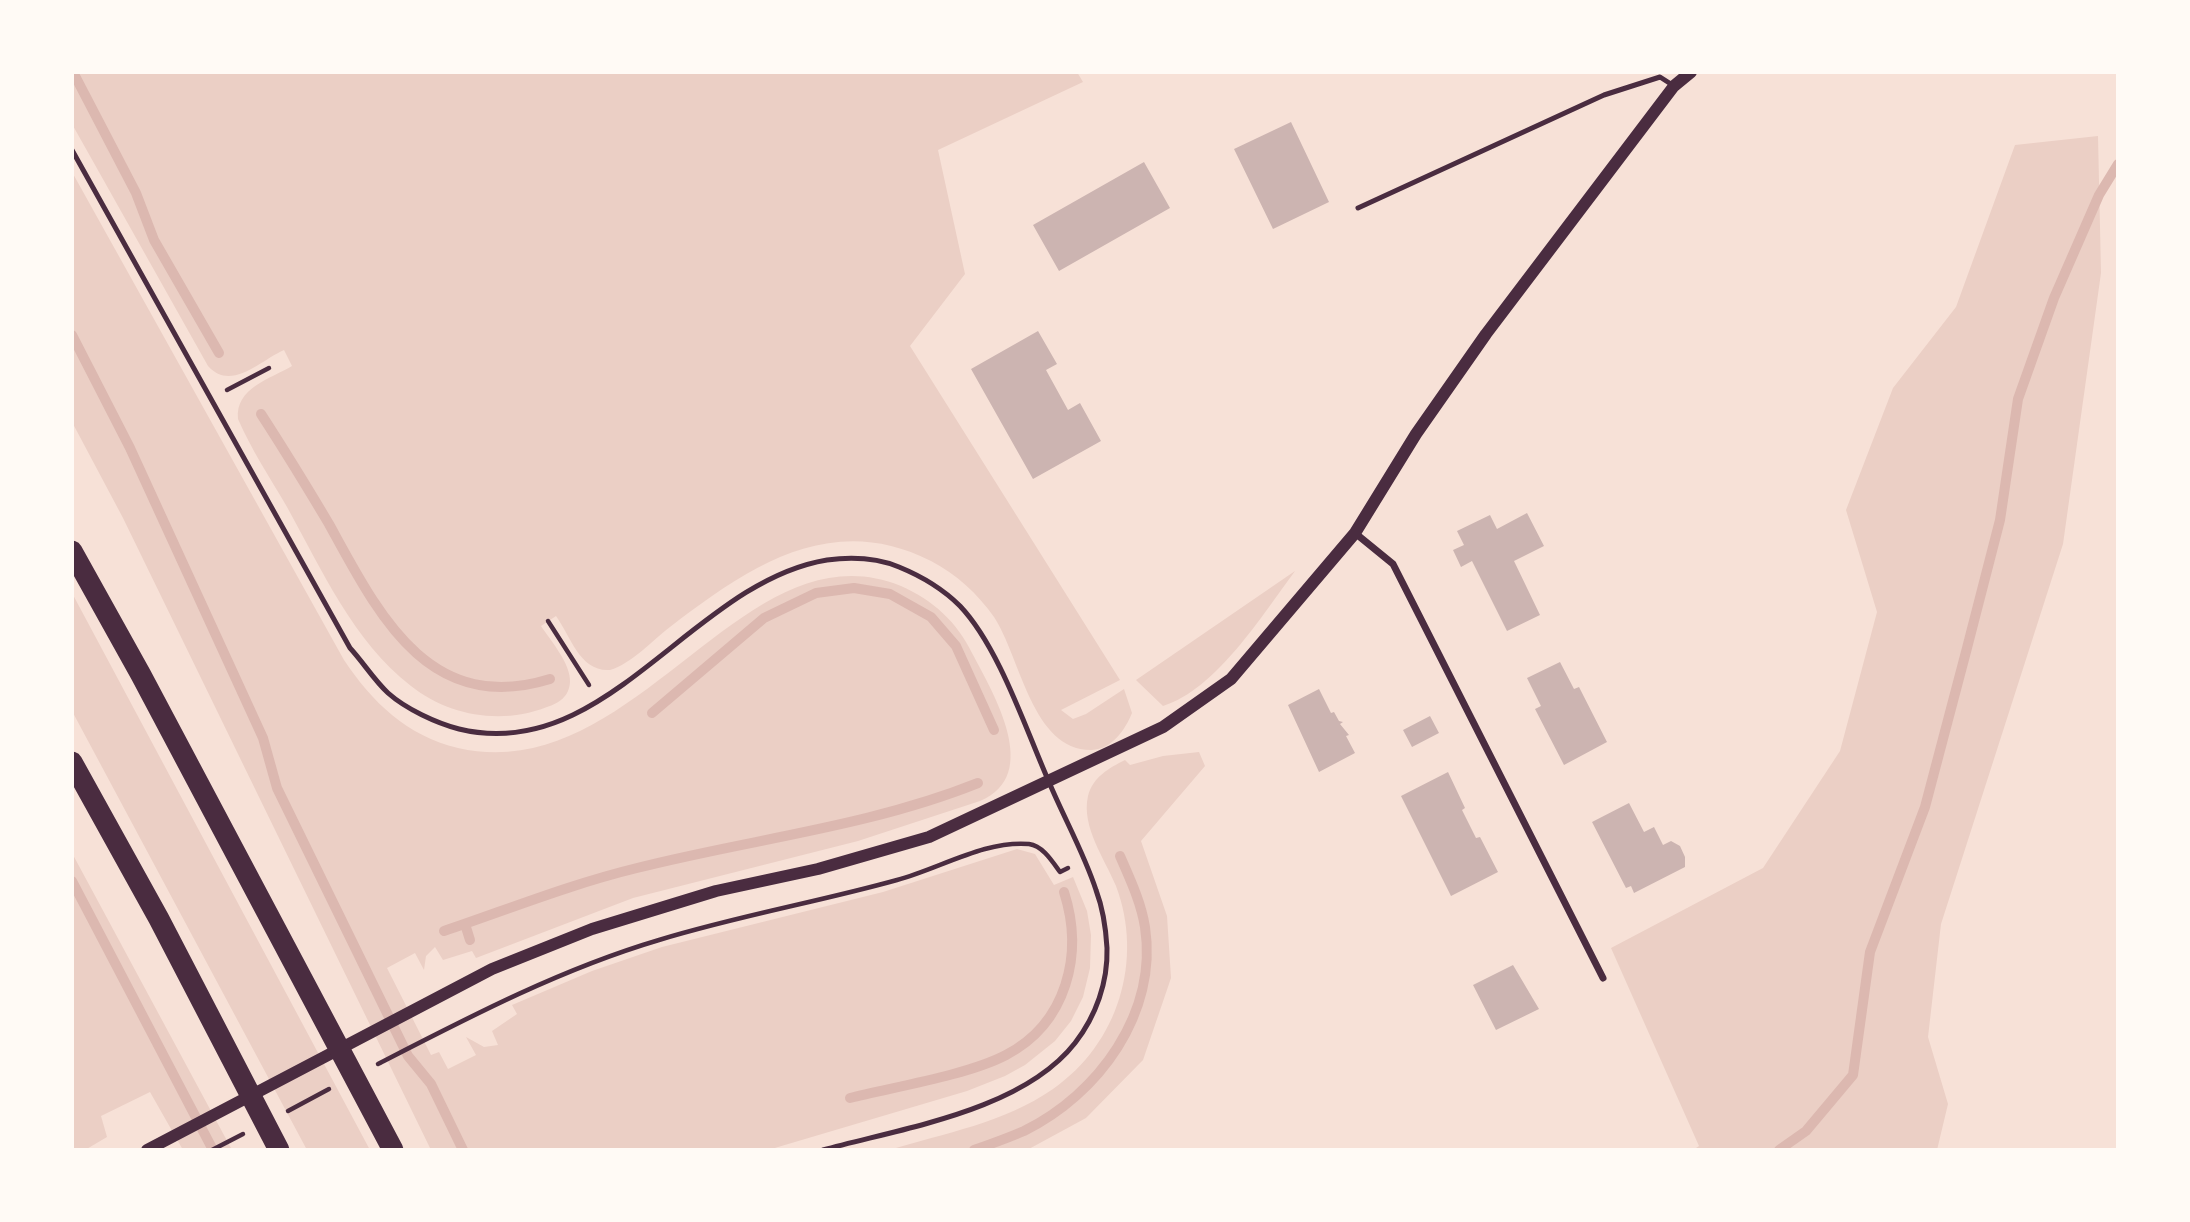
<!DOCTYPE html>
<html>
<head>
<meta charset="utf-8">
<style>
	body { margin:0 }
	#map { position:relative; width:2190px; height:1222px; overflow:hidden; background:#f7e1d7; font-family:"Sofia Sans Condensed",sans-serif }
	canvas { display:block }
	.frame { position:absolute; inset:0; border:74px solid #fffaf5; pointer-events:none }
</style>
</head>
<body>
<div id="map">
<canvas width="2190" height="1222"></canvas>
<div class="frame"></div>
</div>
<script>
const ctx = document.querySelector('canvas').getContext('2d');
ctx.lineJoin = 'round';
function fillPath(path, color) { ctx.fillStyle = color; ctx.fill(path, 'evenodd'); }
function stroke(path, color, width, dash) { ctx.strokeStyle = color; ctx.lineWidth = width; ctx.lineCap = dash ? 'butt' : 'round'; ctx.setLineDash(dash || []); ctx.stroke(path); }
fillPath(new Path2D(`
	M72 72H1077L1083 82 938 150 965 274 910 346 1120 680 1061 710 1073 719 1086 714 1124 689 1132 713C1125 730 1112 749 1092 750 1032 751 1021 658 994 617 978 594 956 574 931 561 831 510 748 567 670 627 653 640 631 664 610 670 580 672 571 637 556 616L541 626C551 641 571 664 570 682 569 697 559 703 547 707 501 725 449 716 411 686 353 641 322 570 287 507 270 478 251 449 238 419 235 388 270 379 292 366L284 350C261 360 231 392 208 366L72 124Z
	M2098 136 2101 273 2063 544 1941 924 1928 1037 1948 1104 1937 1150H1693L1699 1146 1611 948 1763 868 1840 751 1877 612 1846 510 1893 388 1956 307 2015 145Z
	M72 172 344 660C372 702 407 736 458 748 636 789 743 522 901 586 933 600 957 622 972 653 993 693 1043 775 980 801L858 841 633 898 476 958 472 951 443 960 435 947 426 956 424 970 415 953 387 968 431 1055 439 1052 448 1069 476 1055 466 1037 484 1047 498 1045 492 1031 517 1014 512 1005 592 971 662 947 883 892 1017 849 1035 854 1054 885 1073 877 1087 911 1091 935 1090 968 1083 997 1071 1021 1055 1041 1025 1065 1005 1076 967 1091 768 1150H431L123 518 72 422Z
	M1295 571C1263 614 1216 690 1163 706L1138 682 1136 680Z
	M72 593 370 1150H307L72 711Z
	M1199 752 1205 766 1141 841 1167 916 1171 978 1143 1060 1086 1118 1027 1150H889C945 1133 1004 1123 1053 1089 1118 1044 1144 960 1116 886 1105 859 1081 827 1088 796 1093 777 1109 768 1125 760L1130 765 1163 756Z
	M72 853 232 1150H183L150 1092 101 1116 107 1137 85 1150H72Z`), '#ebcfc5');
stroke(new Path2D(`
	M73 72 136 193 154 240 219 353
	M72 335 130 448 263 738 277 788 408 1056 431 1084 463 1150
	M261 414C285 451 307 487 329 524 378 613 428 717 550 679
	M652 713 764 618 816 593 854 588 890 594 931 617 956 646 994 730
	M72 881 213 1150
	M465 924 470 940
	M444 931C509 909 571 884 637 868 751 839 868 827 978 783
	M850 1098C894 1087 968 1075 1006 1055 1067 1023 1084 954 1064 892
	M974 1150C991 1144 1008 1138 1024 1131 1099 1094 1158 1013 1145 927 1141 902 1130 879 1120 856
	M1779 1150 1806 1131 1853 1075 1870 952 1925 807 1967 648 2000 520 2018 399 2054 298 2099 195 2118 164`), '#dcb8b0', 10);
fillPath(new Path2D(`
	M1291 122 1329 202 1273 229 1234 149Z
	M1144 162 1170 208 1059 271 1033 225Z
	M1038 331 1057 364 1046 370 1068 410 1080 403 1101 441 1033 479 971 369Z
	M1527 513 1544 546 1514 561 1540 615 1507 631 1472 561 1461 567 1453 550 1464 545 1457 531 1490 515 1497 529Z
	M1560 662 1574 689 1579 687 1607 742 1564 765 1535 709 1541 706 1527 678Z
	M1319 689 1331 713 1334 712 1339 721 1343 722 1340 724 1349 735 1346 736 1355 753 1319 772 1288 705Z
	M1430 716 1439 733 1412 747 1403 730Z
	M1448 772 1465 808 1462 810 1476 838 1480 837 1498 872 1451 896 1401 796Z
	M1629 803 1644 832 1654 827 1663 845 1671 841 1680 846 1685 857V867L1634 893 1631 886 1626 888 1592 822Z
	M1513 965 1539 1009 1496 1030 1473 985Z`), '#ccb4b1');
stroke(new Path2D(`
	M227 390 269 368
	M548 621 589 685
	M378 1064C469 1017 561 969 659 940 737 916 818 902 897 880 939 869 985 840 1029 844 1043 846 1052 861 1060 872L1068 868
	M288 1111 329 1089
	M212 1150 243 1134`), '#4a2c40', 4.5);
stroke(new Path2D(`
	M72 150 350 648C363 662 374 680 388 693 406 709 436 723 459 729 606 765 692 582 827 560 850 557 877 558 899 567 921 576 943 589 960 606 999 647 1026 730 1049 782 1064 818 1084 853 1096 890 1102 906 1106 930 1107 948 1108 982 1096 1016 1075 1043 1022 1111 902 1128 823 1150
	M1358 208 1604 95 1660 77 1674 86`), '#4a2c40', 5);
stroke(new Path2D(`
	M1355 533 1393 564 1603 978`), '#4a2c40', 7);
stroke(new Path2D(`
	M147 1150 492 969 592 929 716 891 818 869 929 837 1163 727 1231 679 1355 533 1416 434 1486 334 1674 86 1691 72`), '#4a2c40', 12);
stroke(new Path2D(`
	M72 551 141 675 393 1150
	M72 762 159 919 279 1150`), '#4a2c40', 21);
</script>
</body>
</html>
